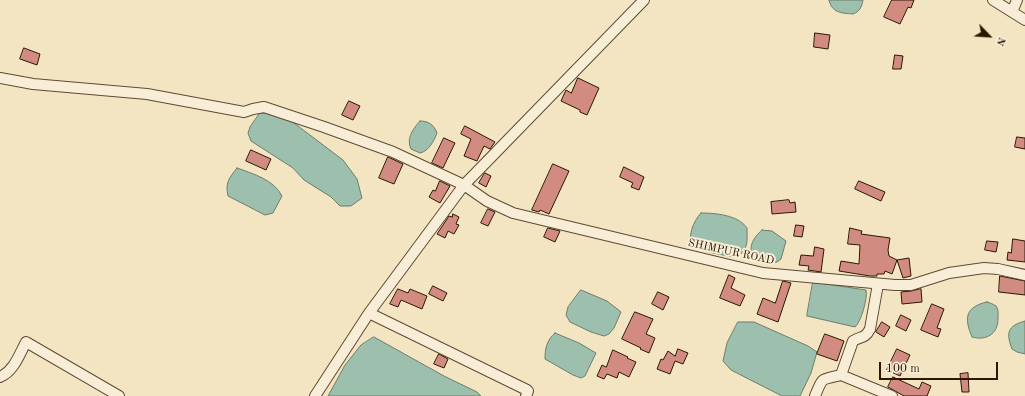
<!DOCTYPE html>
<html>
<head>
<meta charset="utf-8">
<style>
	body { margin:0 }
	#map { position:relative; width:1025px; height:396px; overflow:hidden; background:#f4e5c2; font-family:"Old Standard TT",serif }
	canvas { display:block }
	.north { position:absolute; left:969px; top:16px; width:40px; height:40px; -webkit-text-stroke:3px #f8eed7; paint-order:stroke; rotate:115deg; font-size:11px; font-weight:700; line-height:16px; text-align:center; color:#2c1703 }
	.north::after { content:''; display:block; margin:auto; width:14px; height:18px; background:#2c1703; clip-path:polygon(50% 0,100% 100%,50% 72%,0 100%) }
	.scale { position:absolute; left:879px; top:362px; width:119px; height:18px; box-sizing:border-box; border:2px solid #2c1703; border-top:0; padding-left:5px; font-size:12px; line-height:14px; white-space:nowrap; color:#2c1703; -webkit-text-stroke:3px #f8eed7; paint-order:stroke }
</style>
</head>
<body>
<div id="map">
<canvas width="1025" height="396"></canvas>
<div class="north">N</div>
<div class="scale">100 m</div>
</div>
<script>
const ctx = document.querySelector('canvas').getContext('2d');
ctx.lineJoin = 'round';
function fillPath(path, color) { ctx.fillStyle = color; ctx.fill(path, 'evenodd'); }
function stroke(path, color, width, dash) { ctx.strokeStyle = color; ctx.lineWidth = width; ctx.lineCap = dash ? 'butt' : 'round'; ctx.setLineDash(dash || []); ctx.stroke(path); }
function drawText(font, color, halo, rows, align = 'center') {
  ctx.font = font + ' "Old Standard TT",serif'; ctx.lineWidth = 4; ctx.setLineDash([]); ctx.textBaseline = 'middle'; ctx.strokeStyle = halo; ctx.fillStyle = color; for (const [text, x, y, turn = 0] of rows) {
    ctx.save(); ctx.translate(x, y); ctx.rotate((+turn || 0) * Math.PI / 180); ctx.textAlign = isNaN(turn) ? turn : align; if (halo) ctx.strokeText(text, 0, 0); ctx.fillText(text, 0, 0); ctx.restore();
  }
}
const water = new Path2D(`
	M829 0H863C862 7 859 12 853 14 841 13 832 13 829 0Z
	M260 113H265L290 120 343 160 357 179 362 198 351 206H340L331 197 304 180 293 168 251 141 248 133 250 127Z
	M420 121C429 121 434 125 437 133 434 141 429 151 420 153L411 149C406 138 413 129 420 121Z
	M237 168C254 174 274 180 282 196L273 213 265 215 228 196C225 183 229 178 237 168Z
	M701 213C716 213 738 215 747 228 747 241 749 246 739 256H729L713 253 690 245C690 233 692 223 701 213Z
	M762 230 772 231 786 241 781 259 777 262 763 263 753 259C748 246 753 238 762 230Z
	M813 282 866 290C868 298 861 322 855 327L807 316Z
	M581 290 607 301 621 312 614 328 609 334 604 336 591 332 570 322 566 315 568 307Z
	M987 302C990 303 993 304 996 306 999 310 998 314 998 319 998 334 986 341 972 337 964 318 965 307 987 302Z
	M1025 321V354L1017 352 1012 349C1006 333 1007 326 1025 321Z
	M738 322H754L808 346 817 352 811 373 800 396H782L731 370 723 361 727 343Z
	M555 333 579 343 596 353 585 376 581 378 573 375 545 359C545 348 547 340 555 333Z
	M374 337 444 376 477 392 481 396H328L345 365 361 345Z`);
fillPath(water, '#9cbfae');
stroke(water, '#6f7c6a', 1);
const building = new Path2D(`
	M892 0H914L911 8 908 7 900 24 884 17Z
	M815 33 830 35 828 49 814 47Z
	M24 48 40 54 37 65 20 59Z
	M895 55 903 56 901 69H893Z
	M578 78 599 88 587 115 580 112V110L561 101 566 90 571 93Z
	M349 101 360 106 353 120 342 115Z
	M465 126 495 142 490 149 484 146 477 161 464 156 471 139 461 134Z
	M1017 137 1025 138V149L1015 147Z
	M444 138 455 143 443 168 432 163Z
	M251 150 271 159 266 170 246 161Z
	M388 157 403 164 394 184 379 178Z
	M553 164 569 171 549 214 540 210 539 212 532 210Z
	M624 167 644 177 639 190 631 187 633 183 620 177Z
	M485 173 491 176 486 187 479 183Z
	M440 181 450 186 440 203 429 197 433 190 435 191Z
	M859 181 885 192 881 201 855 189Z
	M789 200 790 203 795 202 796 212 772 214 771 202Z
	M488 209 495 212 488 226 481 223Z
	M453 214 459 217 456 224 459 225 454 234 448 231 445 238 437 234 449 216 452 217Z
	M796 225 804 226 802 237 794 236Z
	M548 228 560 231 555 242 544 237Z
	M850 228 862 231 861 234 890 238 888 250 889 256 897 260 909 258 911 276 903 278 897 260 892 274 885 271 884 274H877V276H870L839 271 841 261 859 264 860 245 848 244Z
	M1013 239 1025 241V262L1007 260 1008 252 1011 253Z
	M987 241 998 242 996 252 985 250Z
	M815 247 824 249 821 272 808 270 809 266 799 265 801 255 813 256Z
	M729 275 735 278 731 288 745 295 740 306 720 298Z
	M1000 276 1025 281V295L999 292Z
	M783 281 791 283 778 322 757 314 763 298 775 303Z
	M433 286 447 293 443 301 429 294Z
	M398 289 408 293 410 289 427 296 422 309 401 300 398 307 390 304Z
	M921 289 922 302 902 304 901 292 911 291Z
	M658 292 669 297 663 310 652 304Z
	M932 304 944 309 937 328 941 329 938 337 921 330Z
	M635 312 653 319 646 334 655 338 649 353 640 349 641 348 622 339Z
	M901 315 911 320 906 331 896 326Z
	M882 322 890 327 884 337 876 332Z
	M825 334 844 341 837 361 817 354Z
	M678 349 688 353 683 364 675 361 670 374 657 369 661 359 663 360 668 351 675 356Z
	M897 349 910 355 900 376 887 370Z
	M613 350 628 357 627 358 636 362 629 377 619 372 617 378 607 374 604 379 597 376 602 365 606 367Z
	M439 354 448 359 444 368 434 364Z
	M968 373 969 392H962L960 374Z
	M893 377 919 389 922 382 931 386 927 396H904L888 387Z`);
fillPath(building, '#d28b81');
stroke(building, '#2c1703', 1);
const minor = new Path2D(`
	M993 0 1025 20
	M1012 12 1017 0
	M0 78 33 84 147 94 244 112 253 109 264 107 324 127 393 152 464 185 487 201 513 213 763 273 895 285H911L949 273 984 268 998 269 1025 275
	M369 313 527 390 528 391 526 396
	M841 375 892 396
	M0 377C14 371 19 355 26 342L119 396
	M315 396 369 313 464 185 644 0
	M815 396C823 376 821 380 841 375L853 341C861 336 865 339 870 329L878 284`);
stroke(minor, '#5e4a33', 12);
stroke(minor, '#f8eed7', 10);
drawText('11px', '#2c1703', '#f8eed7', [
	["SHIMPUR ROAD",731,252,12]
]);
</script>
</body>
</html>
